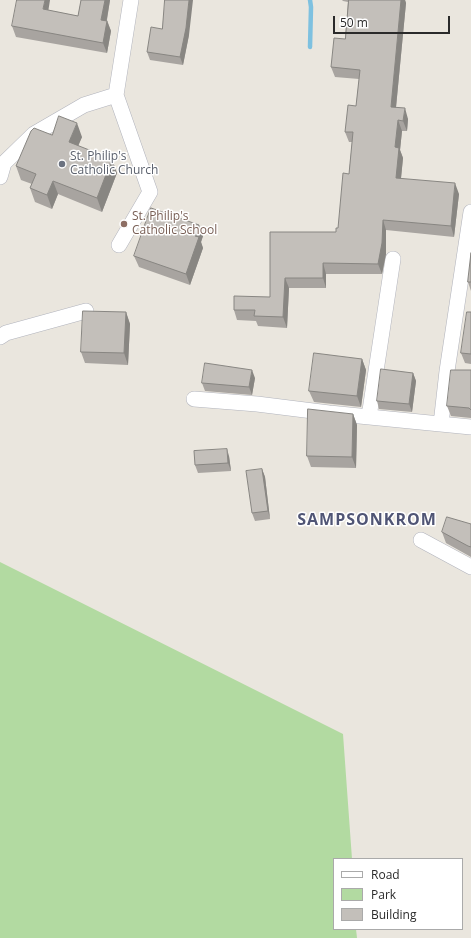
<!DOCTYPE html>
<html>
<head>
<meta charset="utf-8">
<style>
	body { margin:0 }
	#map { position:relative; width:471px; height:938px; overflow:hidden; background:#eae6de; font-family:"Open Sans",sans-serif }
	canvas { display:block }
	.legend { position:absolute; left:333px; top:858px; width:130px; height:72px; box-sizing:border-box; background:#fff; border:1px solid #aaa; margin:0; padding:5px 7px; list-style:none; font-size:12px; color:#2a2a2a }
	.legend li { display:flex; align-items:center; gap:8px; height:20px }
	.legend b { width:20px; border:1px solid #aaa }
	.scale { position:absolute; left:333px; top:16px; width:117px; height:18px; box-sizing:border-box; border:2px solid #2a2a2a; border-top:0; padding-left:5px; font-size:12px; line-height:14px; white-space:nowrap; color:#2a2a2a; -webkit-text-stroke:3px #fff; paint-order:stroke }
</style>
</head>
<body>
<div id="map">
<canvas width="471" height="938"></canvas>
<ul class="legend">
<li><b style="height:5px;background:#fff"></b>Road</li>
<li><b style="height:11px;background:#b2daa1"></b>Park</li>
<li><b style="height:11px;background:#c3bfba"></b>Building</li>
</ul>
<div class="scale">50 m</div>
</div>
<script>
const ctx = document.querySelector('canvas').getContext('2d');
ctx.lineJoin = 'round';
function fillPath(path, color) { ctx.fillStyle = color; ctx.fill(path, 'evenodd'); }
function stroke(path, color, width, dash) { ctx.strokeStyle = color; ctx.lineWidth = width; ctx.lineCap = dash ? 'butt' : 'round'; ctx.setLineDash(dash || []); ctx.stroke(path); }
function drawText(font, color, halo, rows, align = 'center') {
  ctx.font = font + ' "Open Sans",sans-serif'; ctx.lineWidth = 3; ctx.setLineDash([]); ctx.textBaseline = 'middle'; ctx.strokeStyle = halo; ctx.fillStyle = color; for (const [text, x, y, turn = 0] of rows) {
    ctx.save(); ctx.translate(x, y); ctx.rotate((+turn || 0) * Math.PI / 180); ctx.textAlign = isNaN(turn) ? turn : align; if (halo) ctx.strokeText(text, 0, 0); ctx.fillText(text, 0, 0); ctx.restore();
  }
}
fillPath(new Path2D(`
	M0 562 343 734 352 859H334V929H356L357 938H0Z`), '#b2daa1');
stroke(new Path2D(`
	M310 0 311 7 310 47`), '#7ec1e0', 4.5);
const minor = new Path2D(`
	M116 95 150 192 119 245
	M0 177 4 163 34 134 84 105 116 95 131 0
	M0 337 6 333 86 311
	M194 399 257 404 329 413 471 427
	M369 417 393 259
	M441 424 447 371 471 212
	M421 540 471 567`);
stroke(minor, '#b1b3bc', 16);
stroke(minor, '#fff', 15);
fillPath(new Path2D(`
	M81 0H110L107 20 111 31 107 53 16 37 12 26 48 10 78 16Z
	M342 0H405L406 3 396 108 408 119 407 131H402L400 150 403 158 401 178 459 194 454 237 386 230V254L382 274H326V288H289L287 328 258 326 256 321 237 320 234 310 270 297V232H336L338 228 349 174 352 142H349L345 132 356 106 359 79 335 77 331 67 345 39 348 2 343 1Z
	M189 35 183 65 150 60 147 52Z
	M52 135 82 137 78 145 117 173 102 212 58 194 52 209 35 202 30 188 32 184 21 180 16 166Z
	M203 236 201 242 203 248 190 285 139 267 134 256Z
	M471 253V291L468 282Z
	M126 312 130 324 128 365 85 363 81 352Z
	M471 312V364L465 363 461 353Z
	M362 359 366 370 361 407 314 402 309 391Z
	M471 370V418L451 416 447 406Z
	M413 373 416 381 412 412 379 409 377 401Z
	M255 378 252 395 205 391 202 383Z
	M353 414 357 425 356 468 311 467 307 456Z
	M229 456 231 471 198 473 195 465Z
	M262 469 265 477 270 519 255 521 252 513Z
	M471 524V557L446 543 442 532Z`), '#a8a4a0');
fillPath(new Path2D(`
	M45 0H50L47 19 43 9Z
	M105 0H110L105 30 101 20Z
	M189 0H193L189 35 183 65 180 57Z
	M401 0H405L406 3 395 117 391 107Z
	M107 21 111 31 107 53 103 43Z
	M405 108 408 119 407 131 403 121Z
	M398 120 402 131 400 150 403 158 400 188 396 178 395 147Z
	M77 123 82 137 74 156 69 142Z
	M112 159 117 173 102 212 97 198Z
	M53 181 58 194 52 209 47 195Z
	M455 183 459 194 454 237 451 226Z
	M383 220 386 230V254L382 274 378 264Z
	M199 225 203 236 201 242 203 248 190 285 186 274 195 236Z
	M323 263 326 274V288L323 278Z
	M285 278 289 288 287 328 283 317Z
	M126 312 130 324 128 365 124 353Z
	M362 359 366 370 361 407 357 396Z
	M252 370 255 378 252 395 249 387Z
	M413 373 416 381 412 412 409 404Z
	M353 414 357 425 356 468 352 457Z
	M227 449 229 456 231 471 228 463Z
	M262 469 265 477 270 519 268 511Z`), '#888682');
const building = new Path2D(`
	M17 0H45L43 9 78 16 81 0H105L101 20 107 21 103 43 12 26Z
	M165 0H189L186 28 180 57 147 52 151 27 162 29Z
	M349 0H401L391 107 405 108 403 121 398 120 395 147 399 148 396 178 455 183 451 226 383 220 382 243 378 264 323 263V278H285L283 317 254 316 255 310H234V296L270 297V232H336V228H338L343 173 349 174 353 132H345L348 105 356 106 360 70 331 67 334 38 345 39Z
	M59 116 77 123 69 142 112 159 97 198 53 181 47 195 30 188 36 174 16 166 31 131 34 128 52 135Z
	M151 208 199 225 195 236 199 237 186 274 134 256Z
	M471 253V282H468Z
	M83 311 126 312 124 353 81 352Z
	M467 312H471V354L461 353Z
	M314 353 362 359 357 396 309 391Z
	M205 363 252 370 249 387 202 383Z
	M381 369 413 373 409 404 377 401Z
	M451 370H471V410L469 408 447 406Z
	M308 409 353 414 352 457 307 456Z
	M227 449 228 463 195 465 194 451Z
	M262 469 268 511 252 513 246 471Z
	M447 517 471 524V547L468 546 442 532Z`);
fillPath(building, '#c3bfba');
stroke(building, '#888682', 1);
for (const [x, y, r, color] of [
	[62,164,4,"#6b7280"],
	[124,224,4,"#8d6e63"]
]) { const dot = new Path2D(); dot.arc(x, y, r, 0, 2 * Math.PI); ctx.fillStyle = color; ctx.fill(dot); stroke(dot, '#fff', 1.5); }
drawText('12px', '#5b616d', '#fff', [
	["St. Philip's",70,157],
	["Catholic Church",70,171]
], 'left');
drawText('12px', '#785e54', '#fff', [
	["St. Philip's",132,217],
	["Catholic School",132,231]
], 'left');
ctx.letterSpacing = '1px';
drawText('bold 16px', '#505575', '#fff', [
	["SAMPSONKROM",367,520]
]);
ctx.letterSpacing = '0px';
</script>
</body>
</html>
